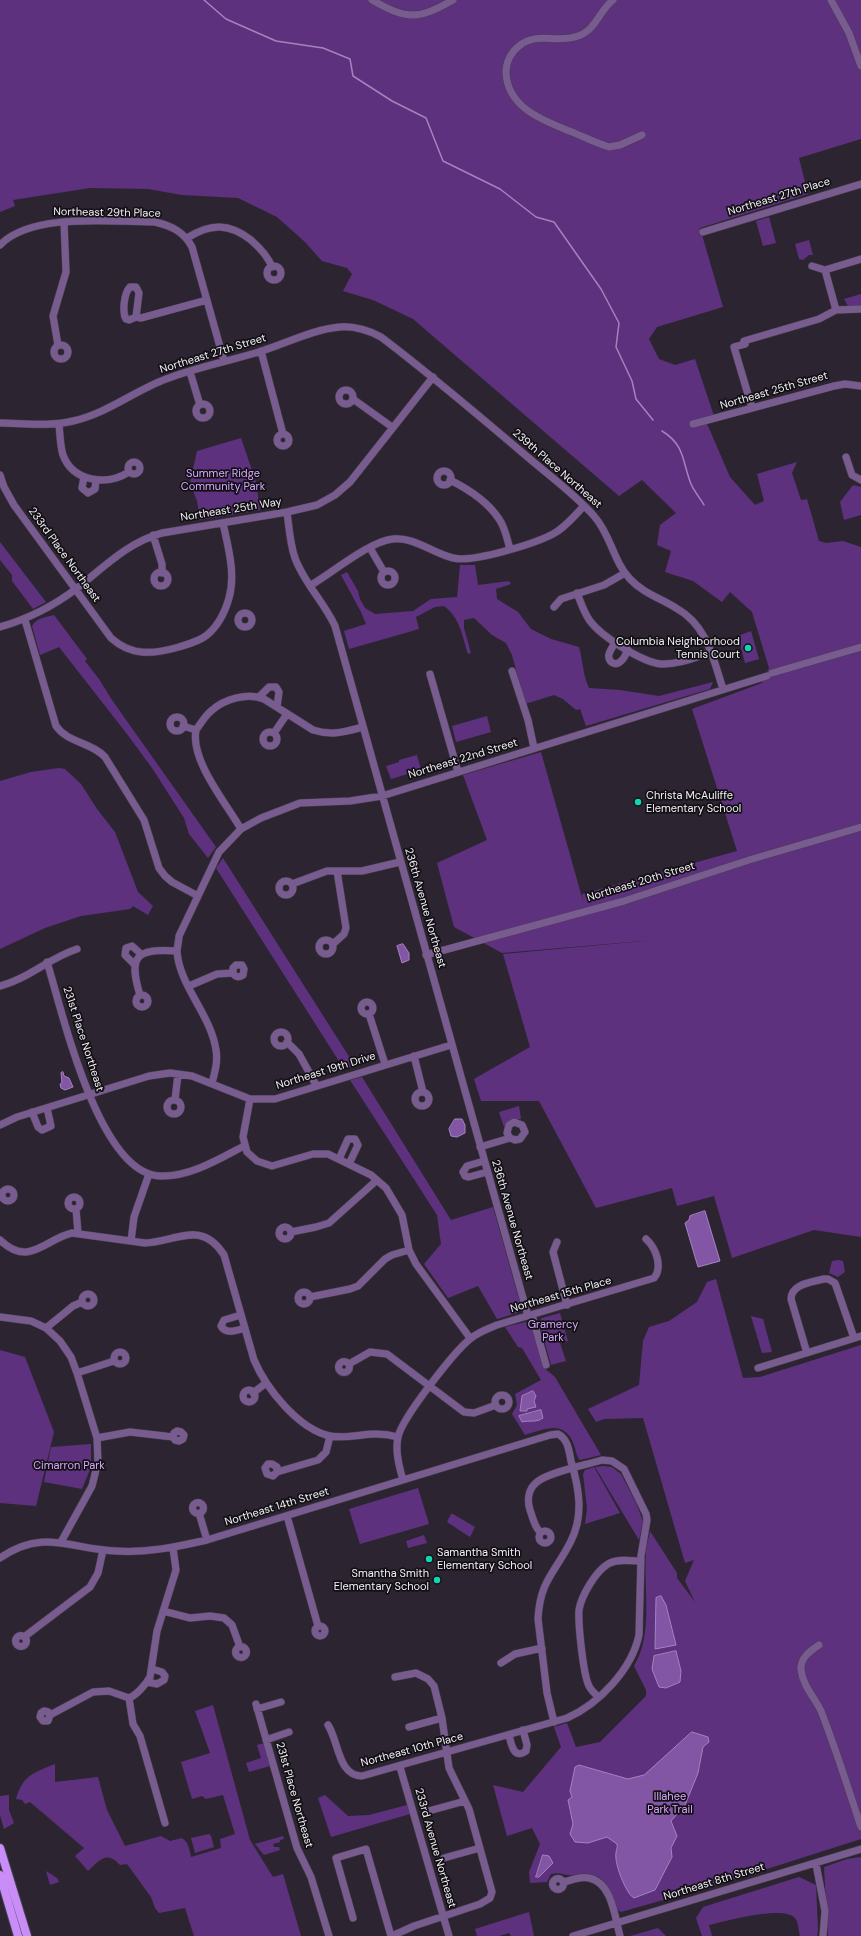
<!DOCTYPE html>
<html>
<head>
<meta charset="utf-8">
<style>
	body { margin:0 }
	canvas { display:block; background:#2c2531 }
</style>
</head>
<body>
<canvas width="861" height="1936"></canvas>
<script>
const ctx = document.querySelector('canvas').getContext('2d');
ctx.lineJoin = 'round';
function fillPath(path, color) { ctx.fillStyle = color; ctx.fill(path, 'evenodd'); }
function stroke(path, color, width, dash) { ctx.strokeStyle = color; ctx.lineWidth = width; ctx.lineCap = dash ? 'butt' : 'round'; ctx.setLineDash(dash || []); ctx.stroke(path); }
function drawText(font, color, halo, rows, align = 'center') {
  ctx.font = font + ' "DM Sans",sans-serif'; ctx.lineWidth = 3.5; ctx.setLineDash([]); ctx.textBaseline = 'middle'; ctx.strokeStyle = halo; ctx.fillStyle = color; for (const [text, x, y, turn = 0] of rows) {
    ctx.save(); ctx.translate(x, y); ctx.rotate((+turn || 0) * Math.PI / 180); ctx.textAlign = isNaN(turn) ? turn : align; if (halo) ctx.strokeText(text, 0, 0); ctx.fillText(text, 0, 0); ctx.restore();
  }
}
fillPath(new Path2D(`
	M0 0H861V139L799 158 808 194 700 228 723 307 657 327 649 339 659 359 675 365 695 359 714 416 705 419 730 477 755 505 764 501 757 474 797 462 792 473 801 500 807 499 819 541 826 543 843 541 861 547V1237L814 1230 732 1258 714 1196 677 1206 672 1188 596 1208 539 1101H481L474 1079 530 1047 503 954 655 940 502 953 454 927 437 863 487 840 463 775 541 752 583 901 582 894 737 851 692 709 762 683 769 668 752 612 730 592 722 602 693 581 665 572 671 551 657 545 660 525 676 513 642 480 619 496 413 319 373 300 343 291 352 274 347 268 322 261 305 242 277 217 238 198 182 195 148 189 90 188 13 200 15 206 0 212Z
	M769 217 776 243 763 246 756 221Z
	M809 240 813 255H809L803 260 799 259 795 244Z
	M861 294V306H848L844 299Z
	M241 438 256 482 260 510 200 520 197 501 190 483 197 451Z
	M853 485 861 487V515L844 520 840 502Z
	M0 542 46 602 33 609 12 581V575L0 560Z
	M460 565H475L478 585 509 581 511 584 496 589 497 599 518 612 531 629 551 639 579 647C583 661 583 676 589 688L620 690 659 696 713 682 710 689 586 726 580 709 576 710 563 699 554 695 525 704 512 655 506 643 492 635 474 618 464 620V628L471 653 468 654C462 635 460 618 444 606L435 607 416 617 419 629 349 649 344 631 366 624 361 612 341 575 347 572 358 591 360 599 365 608 375 614 413 611 431 599 457 597Z
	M54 615 87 659 85 661 99 679 112 700 216 847 208 858 189 834 184 818 152 768 127 734 59 647 40 655 32 626C36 618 46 617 54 615Z
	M751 631 759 659 745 663 738 636Z
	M487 716 491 732 456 742 452 726Z
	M417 755 421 770 391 779 386 766 399 762V760Z
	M59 768 65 769 81 784 97 809 115 832 138 892 153 906 148 915 133 906 130 909 81 916 45 928 0 949V781L31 772Z
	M223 858 355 1066 344 1069 216 868Z
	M362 1077 451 1220 493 1207 521 1306 517 1313 497 1319 478 1286 448 1298 424 1264 441 1244 437 1215 350 1080Z
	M519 1106 521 1119 510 1120 504 1127 499 1112Z
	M838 1260 843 1261 845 1272 838 1277 829 1273 832 1261Z
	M716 1279 743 1378 760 1377 861 1345V1839L726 1882 621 1912C607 1905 616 1877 588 1874 581 1873 575 1876 569 1875 562 1875 559 1872 551 1874L547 1882 530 1883 529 1872 540 1844 532 1828 507 1836 493 1785 523 1792 561 1747 554 1727 567 1723 576 1747 600 1742 646 1696V1690L634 1666C654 1634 643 1587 646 1552 646 1545 649 1538 650 1531L677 1573V1578L695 1602 685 1581 694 1560 685 1563 643 1418 604 1419 596 1422 588 1409 639 1385 643 1341 649 1327 669 1321 697 1302 707 1282Z
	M560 1313 568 1341 560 1343 566 1361 551 1365 539 1322 542 1318Z
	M751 1316 763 1319 772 1352 762 1353Z
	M530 1321 543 1367 555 1377 601 1455 580 1460C576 1456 576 1450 574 1445 565 1419 544 1429 525 1435L512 1414 517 1405 515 1394 541 1380 522 1348 518 1347 505 1327Z
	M0 1350 25 1357 54 1432 36 1506 0 1503Z
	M91 1444V1467L82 1489 44 1482 51 1447Z
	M603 1466 612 1467 621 1474 636 1503 643 1521 639 1540 595 1467Z
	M594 1467 620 1513 585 1524 587 1509 583 1474 585 1470Z
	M418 1488 429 1524 360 1544 349 1509Z
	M451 1514H453L475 1527 470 1537 447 1522Z
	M424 1535 427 1543 408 1548 406 1541Z
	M213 1705 250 1840 273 1877 283 1874 301 1936H194L185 1908 159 1913 155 1908 151 1897 127 1864 120 1865C107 1850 99 1860 88 1871L75 1856 84 1848 30 1802 25 1804 22 1800 16 1799C23 1775 33 1773 55 1764V1782L98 1777 107 1810 125 1846 161 1836 170 1841 182 1838C189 1843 189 1849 191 1857L221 1848 220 1839 235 1834 223 1795 206 1799 202 1796 192 1799 181 1762 210 1753 195 1711Z
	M264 1743 270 1766 249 1772 246 1763 261 1758 257 1745Z
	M9 1795V1810L14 1823 4 1829 0 1815V1796Z
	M325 1795 348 1816 369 1815 407 1805 410 1814 331 1837 318 1798Z
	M209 1834 211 1836 214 1847 195 1853 191 1838Z
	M283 1836 284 1839 280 1840V1842L273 1844 274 1847H279L280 1850 264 1855 255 1844Z
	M861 1857V1936H828L824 1867 847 1859Z
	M46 1871 57 1878 59 1882 50 1885Z
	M799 1877 816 1885 818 1930 817 1936H800C798 1930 799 1923 795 1918 783 1905 726 1921 709 1925L712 1936H702L696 1918 703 1907Z
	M529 1912 534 1936H511L509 1933 499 1936H477L475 1929Z
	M658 1928 666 1936H630Z`), '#5d317d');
const water = new Path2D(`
	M403 944 409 953V960L402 963 397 946Z
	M63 1072 64 1076 69 1078 73 1087 65 1090 61 1088 60 1084 62 1083 61 1073Z
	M455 1119H462L465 1125V1133L457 1137 451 1136 449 1129Z
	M705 1211 720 1261 698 1267 685 1223 689 1220 690 1216Z
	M533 1391 536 1396 534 1401 536 1407 527 1409V1411H520L522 1396Z
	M541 1410 543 1418C536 1423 530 1420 522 1422L519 1416Z
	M661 1596 666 1605 676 1645 655 1649 656 1598Z
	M676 1651 681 1671 680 1682 666 1688 659 1687 652 1669 654 1656Z
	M692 1732 708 1737 709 1742 703 1747 698 1773 685 1805 671 1821 677 1836 671 1848 672 1857 655 1890 634 1898C626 1894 614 1863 616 1853 616 1849 618 1848 617 1844L607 1837 588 1843 575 1842 570 1834 573 1824 568 1800 572 1797 570 1791 575 1767 579 1765 628 1779 644 1775Z
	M543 1855 549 1856 553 1863 539 1877H536Z`);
fillPath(water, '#8255a5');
stroke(water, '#a483be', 1);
stroke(new Path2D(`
	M204 0 226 19 276 41 323 48 350 59 353 76 392 101 426 118 443 161 500 189 536 217 554 222 601 289 619 323 616 347 632 381 636 399 653 420
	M662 431C685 445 682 461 691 484 694 491 700 498 704 505`), '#a483be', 1.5);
const minor = new Path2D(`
	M372 0C407 20 418 20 453 0
	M613 0C599 11 596 30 578 36 557 44 537 31 519 46 511 52 506 62 506 72 507 108 544 121 572 132 584 137 596 143 609 147L620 145 642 135
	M831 0 849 33 861 66
	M703 232 861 184
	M187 238C211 223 229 223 251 240 260 248 268 256 272 267
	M0 245C32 212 112 222 155 222 172 226 184 232 192 247L224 361
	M812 266 825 270 861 259
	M267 273a7 7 0 1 1 14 0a7 7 0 1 1-14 0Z
	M825 270 836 310
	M130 287H136L139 293 136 317 129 320 126 319C122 312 124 293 130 287Z
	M136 317 141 318 207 300
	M58 345 53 316 66 272 64 222
	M54 352a7 7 0 1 1 14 0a7 7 0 1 1-14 0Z
	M261 351 283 434
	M190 372 200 405
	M339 397a7 7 0 1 1 14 0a7 7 0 1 1-14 0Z
	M353 399 392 427
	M196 411a7 7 0 1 1 14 0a7 7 0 1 1-14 0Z
	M752 408 734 347 745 344 744 341 819 319 836 310 861 309
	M0 423C24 423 49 427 73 421 106 414 134 391 166 379 197 367 230 361 262 351 287 343 314 329 340 327 355 326 368 330 381 337 430 374 477 414 524 454 547 474 574 493 594 516 611 535 613 561 630 579 643 593 660 598 676 608 707 625 713 658 723 689
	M59 424C60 434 60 445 63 455 73 482 107 486 129 472
	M693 424 834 386 845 384 861 386
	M277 440a6 6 0 1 1 12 0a6 6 0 1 1-12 0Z
	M846 457 852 475 861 480
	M128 468a6 6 0 1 1 12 0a6 6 0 1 1-12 0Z
	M437 478a7 7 0 1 1 14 0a7 7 0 1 1-14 0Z
	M0 475 4 487 14 505 111 638C132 657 154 654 179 647 189 644 200 641 207 635 218 626 225 612 229 598 236 574 228 547 223 523
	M84 477 82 488 88 493 95 489 96 480
	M450 480C468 489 488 502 499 519 505 527 507 539 510 549
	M287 512C289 527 290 544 295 558 304 583 324 602 335 626L528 1316
	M153 535 162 564V573
	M370 548 384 572
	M381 578a7 7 0 1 1 14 0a7 7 0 1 1-14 0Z
	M154 579a7 7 0 1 1 14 0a7 7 0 1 1-14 0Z
	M311 585C332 573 370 541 393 539 415 537 432 553 453 558 472 563 534 544 553 534 565 528 574 516 584 506
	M577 593C581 603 584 613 590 621 602 637 642 662 661 664 678 665 696 657 712 652
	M554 607 561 599 604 585 625 573
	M238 620a7 7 0 1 1 14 0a7 7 0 1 1-14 0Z
	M25 620 56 726C68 743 91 742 105 757L144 820 159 868 165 876 172 882 198 896
	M0 627C28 619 52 607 76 589 103 568 128 542 162 533L287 512 317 505 335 495 350 482 433 377
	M615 643C613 646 610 651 609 654 607 662 616 667 621 661 624 659 626 654 628 650
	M512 671 528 720 534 748
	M772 673 861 647
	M430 674 458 772
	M259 697 269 687H276L279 692 277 707
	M170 724a7 7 0 1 1 14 0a7 7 0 1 1-14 0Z
	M183 726 196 730C201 723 205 716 211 711 224 699 248 692 264 699L313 730C332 736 344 732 363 727
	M196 730C190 760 226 803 241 829
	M263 739a7 7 0 1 1 14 0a7 7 0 1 1-14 0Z
	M274 733 287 714
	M279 888a7 7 0 1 1 14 0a7 7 0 1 1-14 0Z
	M292 884 327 871H362L400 862
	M319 947a7 7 0 1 1 14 0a7 7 0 1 1-14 0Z
	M333 944 344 934 346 928 337 871
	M426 955 624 901 749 860 861 827
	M47 962C62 1010 98 1174 160 1176 190 1177 219 1159 244 1146
	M134 964 125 955 126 948 132 946 141 954
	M0 986C28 979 49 958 77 949
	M189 986 217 974 233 973C235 977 239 978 243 975L244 969 242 965H236L233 968V973
	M136 1001a6 6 0 1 1 12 0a6 6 0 1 1-12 0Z
	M140 995C128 956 136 948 177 951
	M361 1008a6 6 0 1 1 12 0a6 6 0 1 1-12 0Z
	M369 1014 385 1064
	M274 1039a7 7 0 1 1 14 0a7 7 0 1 1-14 0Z
	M287 1042 299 1054 316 1085
	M414 1056 423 1092
	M212 1083C215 1072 218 1061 216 1050 211 1015 180 987 177 952 177 947 179 941 179 936L219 852 241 829 261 818 300 803 350 801 382 796 767 676
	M415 1099a7 7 0 1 1 14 0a7 7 0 1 1-14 0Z
	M250 1099 243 1137 247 1152 257 1161 272 1166 313 1154H328L371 1175 386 1188 402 1215 409 1250 416 1264 470 1338
	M167 1107a7 7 0 1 1 14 0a7 7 0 1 1-14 0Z
	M175 1100 178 1074
	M32 1112 38 1127 42 1130 51 1126 47 1108
	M0 1125 17 1117 149 1076 170 1073 192 1076 250 1099H275L451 1045
	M480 1147 510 1138 515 1140 520 1139 525 1132 522 1125 514 1122 509 1125 507 1133 510 1138
	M339 1159 348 1139H355L358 1145 349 1164
	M484 1161 467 1166 463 1172 465 1176 469 1177 487 1172
	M2 1195a6 6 0 1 1 12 0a6 6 0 1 1-12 0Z
	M68 1203a6 6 0 1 1 12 0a6 6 0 1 1-12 0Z
	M76 1209 78 1233
	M279 1233a6 6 0 1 1 12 0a6 6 0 1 1-12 0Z
	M291 1232 316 1227 329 1223 377 1180
	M0 1240C29 1268 45 1239 72 1233L145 1243C176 1242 201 1219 224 1255L254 1360C266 1388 298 1429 330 1436 345 1439 361 1434 376 1434 383 1434 391 1435 398 1437
	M131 1241 134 1217 149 1174
	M557 1242 553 1252 567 1305
	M298 1298a6 6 0 1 1 12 0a6 6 0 1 1-12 0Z
	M82 1300a6 6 0 1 1 12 0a6 6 0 1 1-12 0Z
	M310 1297 350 1289 358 1286 385 1259 392 1255 409 1250
	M241 1315 224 1320 221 1326C226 1335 237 1330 245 1328
	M532 1315 546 1365
	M0 1317 31 1321 46 1328 60 1341 71 1357 77 1373 97 1438 98 1462 92 1486 61 1542
	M46 1328 73 1306 82 1302
	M114 1358a6 6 0 1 1 12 0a6 6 0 1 1-12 0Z
	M807 1353 791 1299C791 1284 812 1282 824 1279H828L835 1283 854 1338
	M338.5 1367a5.5 5.5 0 1 1 11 0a5.5 5.5 0 1 1-11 0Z
	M349 1364 370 1352 387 1354 464 1412 474 1413 496 1405
	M758 1368 861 1336
	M77 1373 114 1361
	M243 1396a6 6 0 1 1 12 0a6 6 0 1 1-12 0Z
	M253 1393 266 1383
	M495 1402a7 7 0 1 1 14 0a7 7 0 1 1-14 0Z
	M97 1438 130 1432 173 1437 175 1440 179 1441 183 1439 184 1435 181 1432 177 1431 174 1433 173 1437
	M277 1472V1467L272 1464H268L265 1468 267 1474 273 1476 277 1472 318 1460 326 1452 330 1436
	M403 1480C399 1466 395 1451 398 1437 402 1418 454 1352 470 1339 478 1332 487 1329 497 1325L654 1278C663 1267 656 1248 646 1239
	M192.5 1508a5.5 5.5 0 1 1 11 0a5.5 5.5 0 1 1-11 0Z
	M199 1513 207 1540
	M287 1516 318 1626
	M539 1537a6 6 0 1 1 12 0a6 6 0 1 1-12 0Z
	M0 1558C43 1528 70 1549 116 1551 147 1553 176 1547 207 1540L550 1435 558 1434C568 1439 569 1451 571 1461 579 1488 584 1515 571 1541 555 1573 540 1580 538 1619L547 1693 554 1722
	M163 1611 190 1618 210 1616 224 1618 232 1625 240 1647
	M315 1631a5 5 0 1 1 10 0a5 5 0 1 1-10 0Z
	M15.5 1641a5.5 5.5 0 1 1 11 0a5.5 5.5 0 1 1-11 0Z
	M24 1637 90 1587 98 1573 103 1550
	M819 1645C810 1651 800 1658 801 1670 803 1686 815 1698 821 1711 836 1749 848 1788 861 1827
	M235.5 1652a5.5 5.5 0 1 1 11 0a5.5 5.5 0 1 1-11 0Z
	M501 1663 515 1654 542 1648
	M147 1682 157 1684 164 1680 165 1676 162 1672 152 1669
	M599 1697C595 1694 591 1690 589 1686 583 1674 578 1623 579 1610 581 1596 596 1571 608 1564 617 1558 631 1561 641 1561
	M256 1704 297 1848 311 1877 329 1936
	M257 1709 281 1702
	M50 1715 48 1712 44 1711 41 1713 40 1717 43 1721H48L50 1715 93 1692 109 1691 129 1698
	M328 1725C339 1742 338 1776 362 1776L567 1718C599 1704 632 1669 639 1635L641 1556 647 1520 646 1514 624 1469 612 1461 602 1460C586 1465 549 1472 537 1482 528 1489 527 1500 530 1510 533 1518 534 1526 540 1532
	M409 1727 442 1718
	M509 1735C511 1744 514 1760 526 1751L527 1745 523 1730
	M266 1740 289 1732
	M400 1767 449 1936
	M425 1812 465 1801
	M165 1823 140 1736 133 1724 129 1698C137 1695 146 1684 150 1677L157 1631 176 1570 173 1548
	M444 1858 480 1848
	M816 1864 825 1911 823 1936
	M552.5 1884a5.5 5.5 0 1 1 11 0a5.5 5.5 0 1 1-11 0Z
	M564 1882C572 1880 580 1876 589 1878 612 1882 615 1918 620 1936
	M353 1918 336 1858 366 1849 391 1936
	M392 1936 414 1926 480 1904 490 1898 492 1892 469 1809 449 1768 442 1718 434 1686 428 1679 416 1673 395 1677
	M573 1936 861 1849`);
const major = new Path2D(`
	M0 1848 27 1936
	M0 1875 18 1936`);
stroke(minor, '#48414d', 8);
stroke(major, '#48414d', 10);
stroke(minor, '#785c90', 7);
stroke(major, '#c98df8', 8);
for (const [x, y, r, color] of [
	[748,648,4,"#13d5b3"],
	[638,802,4,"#13d5b3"],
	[429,1559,4,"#13d5b3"],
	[437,1580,4,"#13d5b3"]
]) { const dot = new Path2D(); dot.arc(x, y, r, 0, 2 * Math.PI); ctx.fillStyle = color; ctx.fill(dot); stroke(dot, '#131015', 1.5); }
drawText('11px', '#f3eff7', '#131015', [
	["Northeast 27th Place",779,197,-17],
	["Northeast 29th Place",107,213,1],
	["Northeast 27th Street",213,354,-17],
	["Northeast 25th Street",774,391,-16],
	["239th Place Northeast",557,469,41],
	["Northeast 25th Way",231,510,-9],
	["233rd Place Northeast",64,555,54],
	["Northeast 22nd Street",463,759,-17],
	["Northeast 20th Street",641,882,-17],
	["236th Avenue Northeast",425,908,74],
	["231st Place Northeast",83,1039,72],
	["Northeast 19th Drive",326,1071,-17],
	["236th Avenue Northeast",512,1220,74],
	["Northeast 15th Place",561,1295,-16],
	["Northeast 14th Street",277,1507,-17],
	["Northeast 10th Place",412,1750,-15],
	["231st Place Northeast",294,1795,74],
	["233rd Avenue Northeast",435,1848,74],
	["Northeast 8th Street",714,1882,-17]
]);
drawText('11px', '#d7a9fe', '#131015', [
	["Summer Ridge",223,474],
	["Community Park",223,487],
	["Gramercy",553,1325],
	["Park",553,1338],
	["Cimarron Park",69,1466],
	["Illahee",670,1797],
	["Park Trail",670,1810]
]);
drawText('11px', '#f3eff7', '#131015', [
	["Columbia Neighborhood",740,642],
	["Tennis Court",740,655],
	["Christa McAuliffe",646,796,"left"],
	["Elementary School",646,809,"left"],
	["Samantha Smith",437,1553,"left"],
	["Elementary School",437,1566,"left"],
	["Smantha Smith",429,1574],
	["Elementary School",429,1587]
], 'right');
</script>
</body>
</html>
